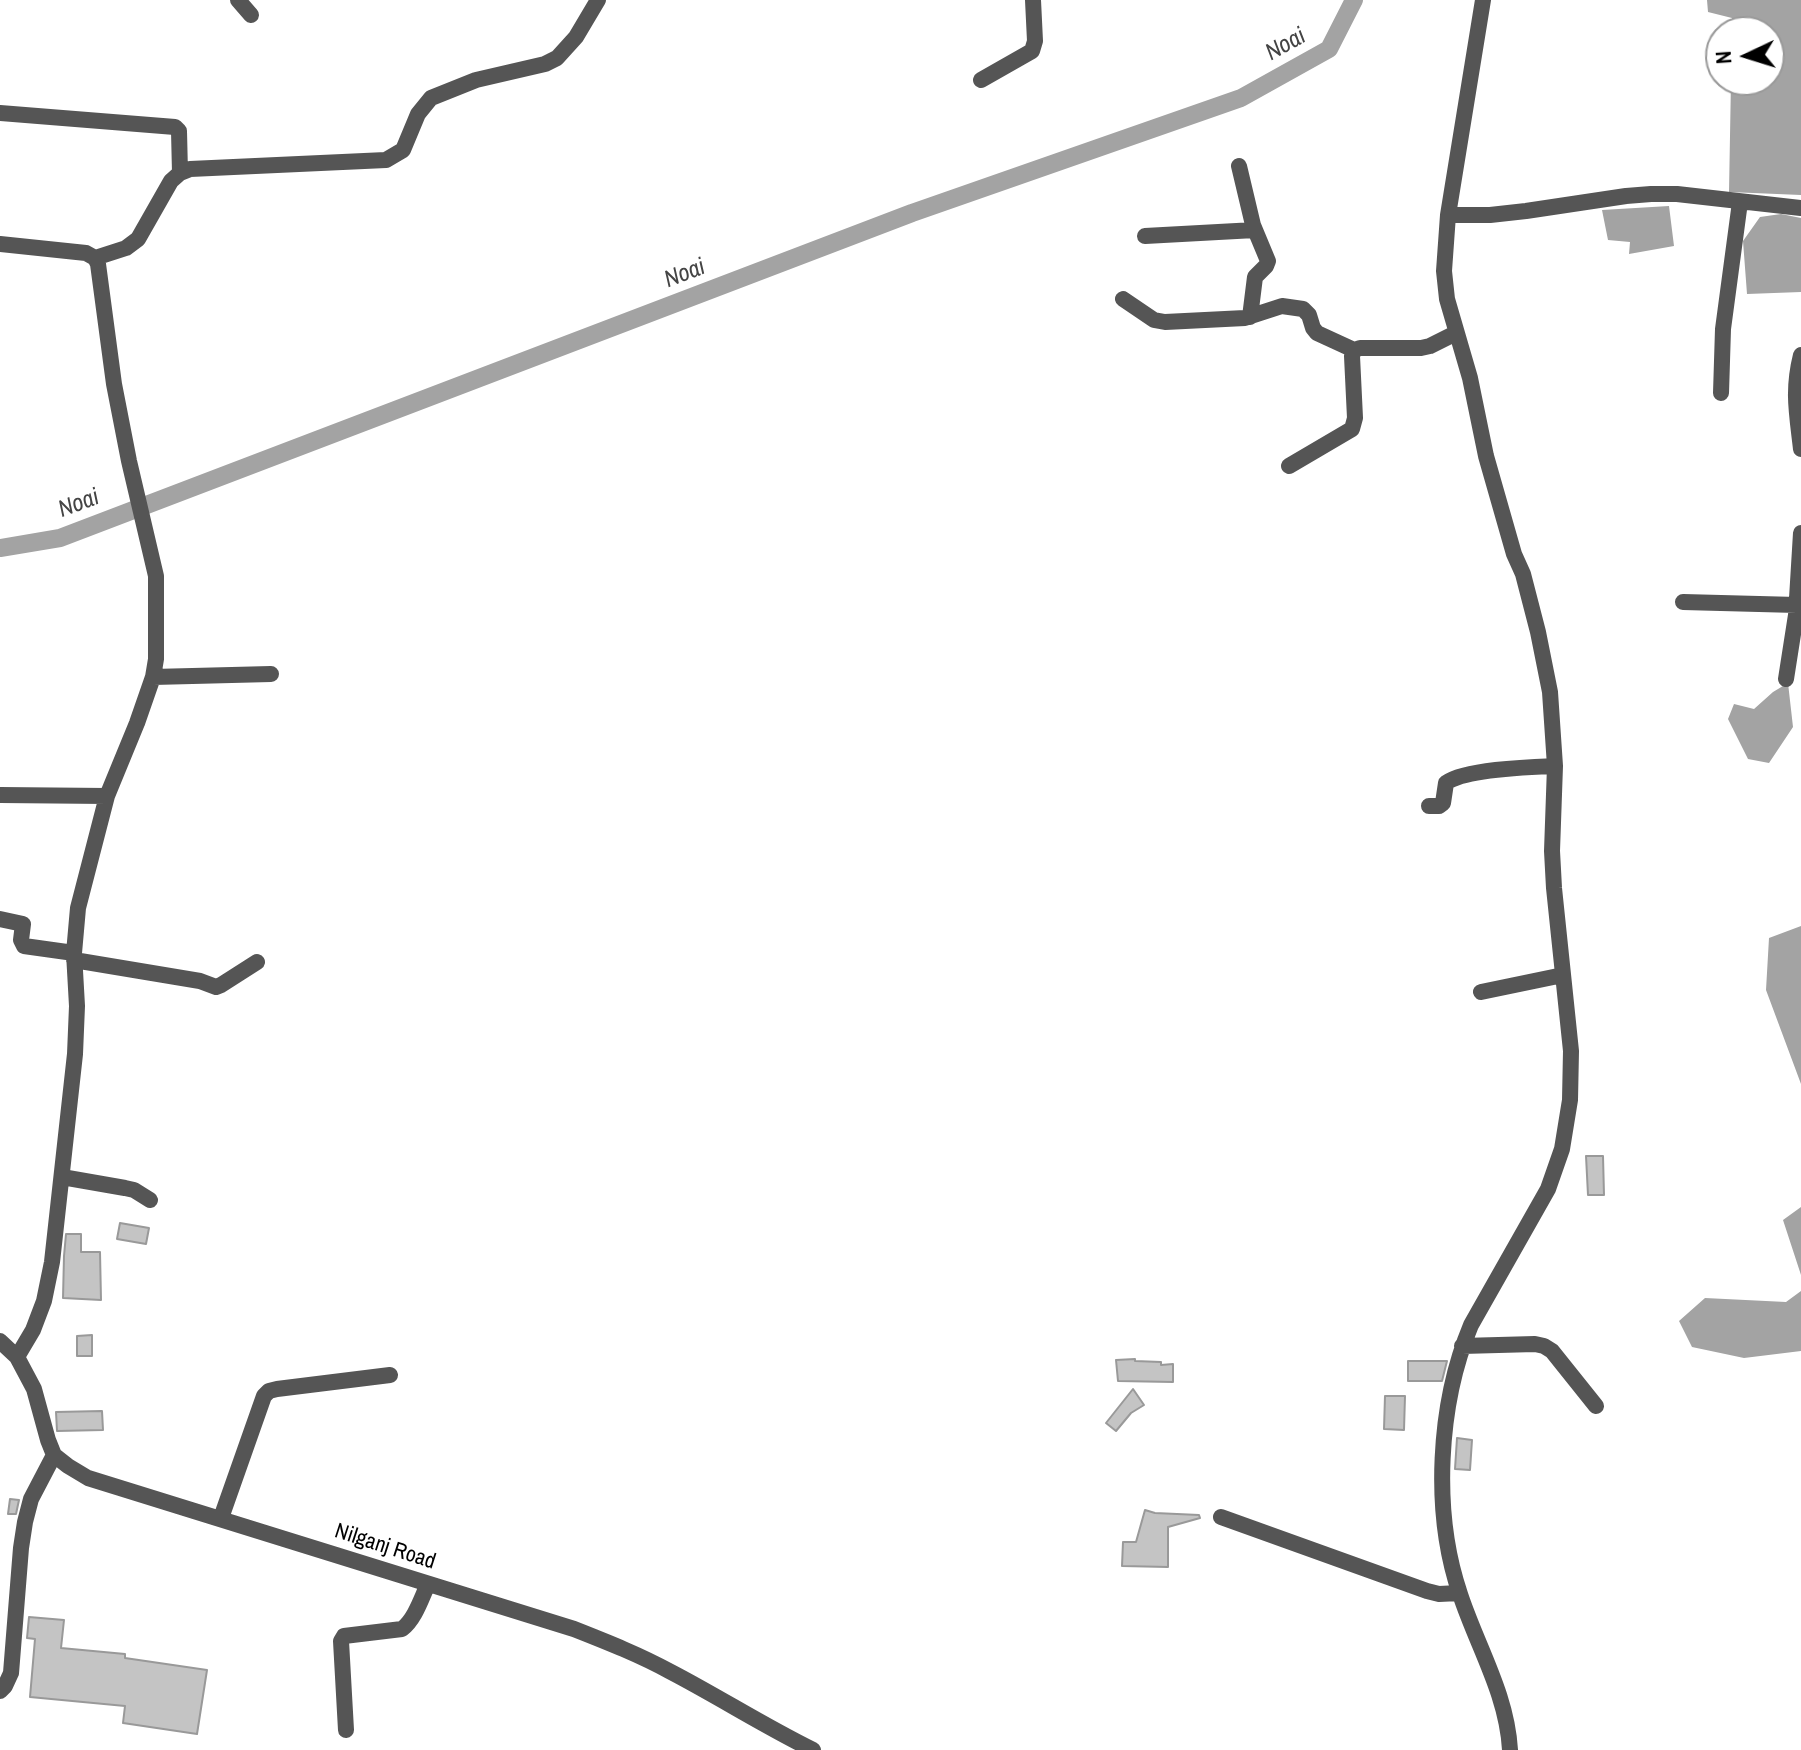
<!DOCTYPE html>
<html>
<head>
<meta charset="utf-8">
<style>
	body { margin:0 }
	#map { position:relative; width:1801px; height:1750px; overflow:hidden; background:#fff; font-family:"Archivo Narrow",sans-serif }
	canvas { display:block }
	.north { position:absolute; left:1705px; top:16px; width:80px; height:80px; box-sizing:border-box; background:#fff; border:2px solid #999; border-radius:50%; rotate:266deg; font-size:22px; font-weight:700; line-height:32px; text-align:center; color:#000 }
	.north::after { content:''; display:block; margin:auto; width:28px; height:36px; background:#000; clip-path:polygon(50% 0,100% 100%,50% 72%,0 100%) }
</style>
</head>
<body>
<div id="map">
<canvas width="1801" height="1750"></canvas>
<div class="north">N</div>
</div>
<script>
const ctx = document.querySelector('canvas').getContext('2d');
ctx.lineJoin = 'round';
function fillPath(path, color) { ctx.fillStyle = color; ctx.fill(path, 'evenodd'); }
function stroke(path, color, width, dash) { ctx.strokeStyle = color; ctx.lineWidth = width; ctx.lineCap = dash ? 'butt' : 'round'; ctx.setLineDash(dash || []); ctx.stroke(path); }
function drawText(font, color, halo, rows, align = 'center') {
  ctx.font = font + ' "Archivo Narrow",sans-serif'; ctx.lineWidth = 7; ctx.setLineDash([]); ctx.textBaseline = 'middle'; ctx.strokeStyle = halo; ctx.fillStyle = color; for (const [text, x, y, turn = 0] of rows) {
    ctx.save(); ctx.translate(x, y); ctx.rotate((+turn || 0) * Math.PI / 180); ctx.textAlign = isNaN(turn) ? turn : align; if (halo) ctx.strokeText(text, 0, 0); ctx.fillText(text, 0, 0); ctx.restore();
  }
}
fillPath(new Path2D(`
	M1707 0H1801V195L1729 192 1731 80H1769V32H1732V18L1708 12Z
	M1669 206 1674 246 1629 254 1630 242 1608 240 1602 210Z
	M1781 214 1801 218V292L1747 294 1743 241 1760 217Z
	M1788 683 1793 727 1769 763 1748 759 1728 719 1734 704 1754 709 1773 692Z
	M1801 926V1084L1766 990 1769 938Z
	M1801 1207V1275L1783 1220Z
	M1801 1291V1351L1744 1358 1692 1347 1679 1321 1705 1298 1786 1302Z`), '#a3a3a3');
stroke(new Path2D(`
	M0 548 60 538 912 213 1241 98 1329 49 1354 0`), '#a3a3a3', 18);
const building = new Path2D(`
	M1586 1156H1603L1604 1195H1588Z
	M120 1223 149 1228 146 1244 117 1239Z
	M66 1234H81V1252H100L101 1300 63 1298 64 1256Z
	M92 1335V1356H77V1336Z
	M1135 1359V1361L1161 1362V1365L1173 1364V1382L1118 1381 1116 1360Z
	M1408 1361H1447L1442 1381H1408Z
	M1133 1389 1144 1405 1131 1413 1116 1431 1106 1423Z
	M1385 1396H1405L1404 1430 1384 1429Z
	M102 1411 103 1430 57 1431 56 1412Z
	M1457 1438 1472 1440 1470 1470 1455 1469Z
	M10 1499 19 1500 16 1514H8Z
	M1145 1510 1155 1513 1199 1515 1200 1518 1168 1527V1567L1122 1566 1123 1542H1136Z
	M29 1617 64 1620 61 1648 125 1654V1658L207 1670 197 1734 123 1723 125 1706 30 1697 35 1639 27 1638Z`);
fillPath(building, '#c4c4c4');
stroke(building, '#999', 2);
stroke(new Path2D(`
	M238 0 251 15
	M1483 0 1448 215 1444 271 1447 299 1470 378 1486 456 1514 554 1523 574 1538 632 1550 692 1555 766 1552 851 1554 888 1571 1051 1570 1100 1562 1149 1548 1189 1471 1325C1438 1404 1432 1512 1460 1594 1477 1646 1507 1694 1510 1750
	M981 80 1032 51 1035 41 1033 0
	M0 113 175 127 179 131 180 173
	M1239 166 1253 225 1268 261 1266 266 1255 277 1250 317
	M1448 215H1490L1526 211 1626 196 1651 194H1677L1801 208
	M1145 236 1255 230
	M0 244 86 253 95 258 98 264 114 384 129 461 156 576V659L153 677 137 723 107 796 78 908 74 953 77 1006 75 1054 52 1262 44 1301 33 1330 17 1357
	M95 258 126 248 138 239 171 181 180 173 190 169 386 160 403 150 418 114 431 98 476 80 545 64 557 58 576 37 598 0
	M1123 299 1154 320 1165 322 1245 318 1282 306 1303 309 1309 315 1313 328 1317 333 1354 350
	M1801 355C1792 391 1797 413 1801 449
	M1721 393 1723 329 1740 202
	M1289 466 1352 429 1355 418 1352 356 1354 350 1360 348H1421L1430 346 1456 333
	M1683 602 1797 605
	M153 677 271 674
	M1786 679 1796 615 1801 533
	M0 795 107 796
	M1429 806H1439L1443 803 1446 783C1465 769 1530 767 1555 766
	M0 919 23 924 21 940 24 946 74 953
	M74 960 200 981 216 987 221 985 257 962
	M1481 992 1563 975
	M62 1177 125 1188 134 1190 150 1200
	M0 1341 17 1357 34 1389 48 1440 54 1455 68 1466 88 1478 574 1629C607 1642 640 1655 671 1672 719 1697 764 1726 813 1750
	M1462 1346 1535 1344 1544 1346 1552 1351 1596 1406
	M1221 1517 1427 1591 1439 1594 1459 1593
	M221 1518 264 1396 269 1391 277 1389 390 1375
	M0 1691 5 1686 11 1673 21 1548 25 1522 31 1499 54 1455
	M346 1730 341 1641 344 1636 402 1629C415 1619 421 1599 428 1584`), '#555', 16);
drawText('22px', '#000', '#fff', [
	["Nilganj Road",385,1547,18]
]);
drawText('italic 24px', '#444', '#fff', [
	["Noai",1286,45,-29],
	["Noai",685,274,-21],
	["Noai",79,504,-20]
]);
</script>
</body>
</html>
